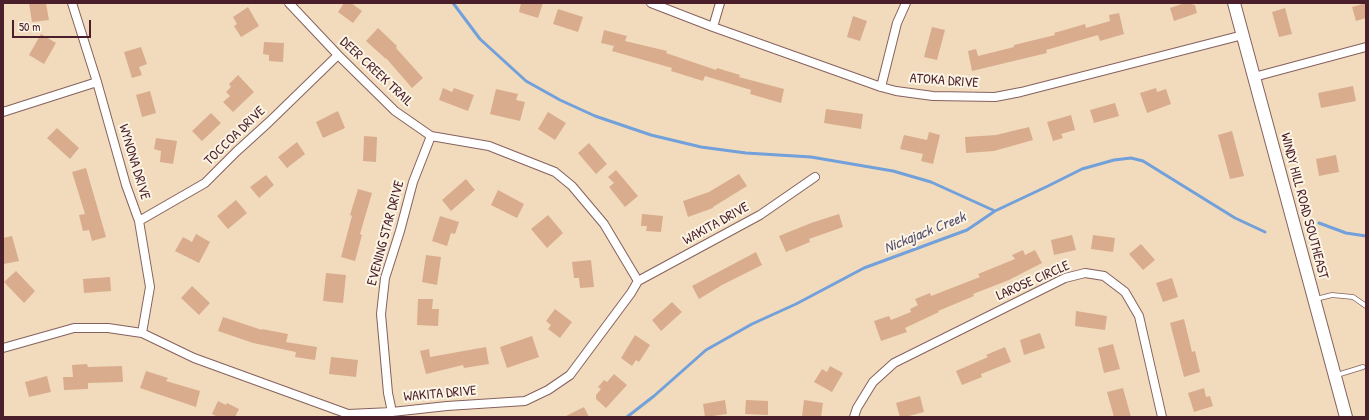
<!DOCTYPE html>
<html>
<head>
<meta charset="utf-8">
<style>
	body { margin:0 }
	#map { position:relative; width:1369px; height:420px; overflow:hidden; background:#f2dbbc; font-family:"Patrick Hand",sans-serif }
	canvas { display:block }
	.frame { position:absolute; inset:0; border:4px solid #4a1f2b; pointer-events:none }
	.scale { position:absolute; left:12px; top:20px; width:79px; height:18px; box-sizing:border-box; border:2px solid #4a1f2b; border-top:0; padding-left:5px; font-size:12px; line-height:14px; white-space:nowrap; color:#4a1f2b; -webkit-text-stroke:3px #fcf5e5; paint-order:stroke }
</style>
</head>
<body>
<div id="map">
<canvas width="1369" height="420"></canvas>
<div class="frame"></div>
<div class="scale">50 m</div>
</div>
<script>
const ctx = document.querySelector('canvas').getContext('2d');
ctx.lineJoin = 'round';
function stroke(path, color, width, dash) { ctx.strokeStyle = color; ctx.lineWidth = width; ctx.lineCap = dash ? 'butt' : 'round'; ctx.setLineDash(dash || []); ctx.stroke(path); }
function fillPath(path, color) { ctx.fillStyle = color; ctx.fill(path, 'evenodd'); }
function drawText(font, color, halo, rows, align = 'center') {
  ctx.font = font + ' "Patrick Hand",sans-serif'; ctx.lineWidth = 4; ctx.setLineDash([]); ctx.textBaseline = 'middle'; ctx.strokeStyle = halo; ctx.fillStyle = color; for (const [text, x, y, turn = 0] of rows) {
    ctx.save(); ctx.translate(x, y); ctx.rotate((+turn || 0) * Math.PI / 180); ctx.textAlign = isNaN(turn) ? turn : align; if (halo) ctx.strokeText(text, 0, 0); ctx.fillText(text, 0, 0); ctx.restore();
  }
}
stroke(new Path2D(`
	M453 3 480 39 526 81 560 100 595 116 651 135 701 147 746 153 811 157 893 171 931 182 995 211
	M1319 223 1346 233 1366 236
	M627 417 654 396 706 350 752 324 796 304 864 268 967 230 995 211 1048 186 1082 169 1114 160 1131 158 1143 161 1235 218 1265 232`), '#72a0da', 3);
fillPath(new Path2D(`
	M29 3H46L49 20 32 22Z
	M344 3H351L362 11 353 23 338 12Z
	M521 3H543L538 18 519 12Z
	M1185 3H1192L1193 5H1195L1197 13 1174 21 1170 8Z
	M1366 3V18L1356 21 1352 7Z
	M248 7 259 26 241 37 234 26 237 24 233 17Z
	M1285 8 1292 34 1279 37 1272 12Z
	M558 9 583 17 578 32 553 24Z
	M1119 13 1124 34 1100 41 1098 35 1046 50 1047 53 972 71 968 51 976 49 978 56 1014 47V45L1055 35 1054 33 1085 24 1086 28 1110 21 1109 15Z
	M853 16 867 21 860 41 847 37Z
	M932 27 945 30 937 60 924 57Z
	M378 28 397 46 396 48 423 78 412 88 386 58V59L366 41Z
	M604 30 627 36 625 41 667 51 666 53 716 70 717 68 740 75 739 77 784 89 781 103 750 94 751 90 705 76 703 81 671 71 672 68 612 51 614 46 601 43Z
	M41 34 56 43 44 64 29 55Z
	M264 42 284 43 283 62 269 61V55L263 54Z
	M141 47 147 64 139 67 142 75 132 78 124 52Z
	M238 75 254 92 233 112 223 102 230 96 226 92 231 87 229 84Z
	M1353 86 1356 101 1321 108 1318 93Z
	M443 88 452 92 454 88 474 95 468 111 439 100Z
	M1156 88 1157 92 1166 89 1171 104 1147 113 1140 93Z
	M496 89 518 94 516 100 525 102 520 121 490 114Z
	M150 91 156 113 142 117 136 95Z
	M1115 103 1119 116 1094 123 1090 110Z
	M826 109 863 114 861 129 824 123Z
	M338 111 345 128 323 138 316 122Z
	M548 112 566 123 555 140 538 129Z
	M211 113 221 123 202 141 192 131Z
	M1071 115 1075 130 1061 134 1063 138 1053 141 1047 122Z
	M1029 127 1033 140 994 151 966 153 965 137 996 135Z
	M57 128 79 148 70 159 47 138Z
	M1232 131 1244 176 1230 179 1218 135Z
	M929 132 940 135 933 164 921 161 923 154 900 149 904 135 927 140Z
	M364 136 377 137 376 162 363 161Z
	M156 138 177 141 173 164 160 162 161 151 154 149Z
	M297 142 305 154 287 168 278 157Z
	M589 143 607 164 596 174 578 153Z
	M1336 155 1339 172 1319 176 1316 159Z
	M86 168 106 237 92 241 89 230 83 231 79 215 85 214 72 172Z
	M616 170 638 196 625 207 609 187 614 183 608 177Z
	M739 174 747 186 713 207V208L688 217 683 201 709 192Z
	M266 175 274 185 259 198 250 187Z
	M466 179 475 190 451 211 442 200Z
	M358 189 372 193 360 234 362 235 355 261 341 257 352 216 350 215Z
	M498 190 524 204 517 218 491 205Z
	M236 200 247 213 228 229 217 216Z
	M642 214 663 216 661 232 646 231 647 226H641Z
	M839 214 843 227 809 239 810 242 786 252 779 236 811 223Z
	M548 215 563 233 547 248 531 229Z
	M440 216 459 222 455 234 451 233 447 246 432 241Z
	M196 234 210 242 199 263 175 251 183 237 192 242Z
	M1072 235 1076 250 1054 255 1051 240Z
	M1093 235 1115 238 1113 252 1091 249Z
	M12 236 19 261 4 264 3 238Z
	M1141 244 1155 260 1143 270 1129 254Z
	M1023 250 1025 255 1035 250 1042 263 1009 280 973 294 974 296 938 311 939 312 905 328 907 332 881 341 874 321 889 316 891 320 911 312 910 309 918 305 915 299 930 293 931 296 980 277 978 274 1015 259 1012 255Z
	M756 252 762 265 722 285 699 299 692 286Z
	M426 255 441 257 437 285 422 282Z
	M591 260 594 287 580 288 579 278H574L572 262Z
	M16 271 35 291 24 303 4 282Z
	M326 273 346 275 343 303 323 301Z
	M110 277 111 291 84 293 83 279Z
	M1172 278 1178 297 1163 302 1156 283Z
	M192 286 210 303 199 315 181 298Z
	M418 299H433L432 309H439L438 326 417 325Z
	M672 302 682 312 661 331 652 320Z
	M555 309 572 322 560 338 548 329 551 325 546 321Z
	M1076 311 1107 316 1105 330 1075 326Z
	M223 317 262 330V329L288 334 286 342 317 347 315 360 295 357 296 352 253 343 218 331Z
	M1184 319 1192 352 1195 351 1200 372 1184 377 1170 323Z
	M1040 333 1045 348 1024 355 1020 340Z
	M635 335 650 345 639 362 636 360 632 366 621 358Z
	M532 336 539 357 507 368 500 347Z
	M1113 344 1120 369 1104 373 1098 348Z
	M486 347 489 364 464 368 463 365 426 374 420 351 429 349 430 357Z
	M1005 347 1011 362 981 374 982 377 962 385 956 371 988 357 986 355Z
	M331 357 358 360 356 377 329 374Z
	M87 364 88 367 122 366 123 382 88 383V389L64 390 63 377H73L72 365Z
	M830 366 843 373 832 392 814 382 822 369 827 372Z
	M146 371 168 378 166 381 200 391 196 407 140 388Z
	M614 374 627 385 606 408 596 399V395L601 389 598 387 604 380 607 382Z
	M47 376 51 392 29 397 25 382Z
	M1123 388 1131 417H1114L1107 392Z
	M1204 388 1206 397 1210 396 1213 406 1194 412 1188 393Z
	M920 396 924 412 905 417H900L896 403Z
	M725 400 727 414 705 417 703 404Z
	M746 400 768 401V415L745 414Z
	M804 400 823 403 821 417H802Z
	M218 401 226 405 227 403 239 409 235 417H218L212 414Z
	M584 407 589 417H564Z`), '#d8ac8d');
const lane = new Path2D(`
	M1316 299 1332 295 1353 297 1366 306
	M1337 375 1363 367`);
const street = new Path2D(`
	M72 3 97 82 126 185 139 221 150 287 142 333
	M289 3 338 55 395 111 431 136 489 146 555 172 572 186 604 224 638 281
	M651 3 713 27 881 87 896 91 933 96 995 97 1021 92 1243 35
	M713 27 720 3
	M1254 77 1366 47
	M881 87 897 23 906 3
	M3 112 97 82
	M139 221 205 183 236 152 269 122 338 55
	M3 348 74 328H108L142 333 194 358 348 414 392 412 447 406 525 401 548 390 570 375 631 293 638 281 760 215 815 177
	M392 412 388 393 381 314 385 278 400 231 413 182 431 136
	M854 417 857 408 873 382 894 363 1065 278 1085 273 1104 276 1125 292 1139 316 1162 417`);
const secondary = new Path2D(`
	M1234 3 1346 417`);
stroke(lane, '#85615e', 5.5);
stroke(street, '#85615e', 10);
stroke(secondary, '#85615e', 14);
stroke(lane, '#fff', 4);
stroke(street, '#fff', 8);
stroke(secondary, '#fff', 12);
drawText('14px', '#4a1f2b', '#fcf5e5', [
	["DEER CREEK TRAIL",376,72,43],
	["ATOKA DRIVE",944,81,4],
	["TOCCOA DRIVE",235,136,-44],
	["WYNONA DRIVE",134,162,73],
	["WINDY HILL ROAD SOUTHEAST",1304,206,75],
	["WAKITA DRIVE",716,224,-29],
	["EVENING STAR DRIVE",386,233,-75],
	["LAROSE CIRCLE",1033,281,-24],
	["WAKITA DRIVE",440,394,-5]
]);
drawText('italic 15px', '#5a5371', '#fcf5e5', [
	["Nickajack Creek",925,233,-22]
]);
</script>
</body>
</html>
